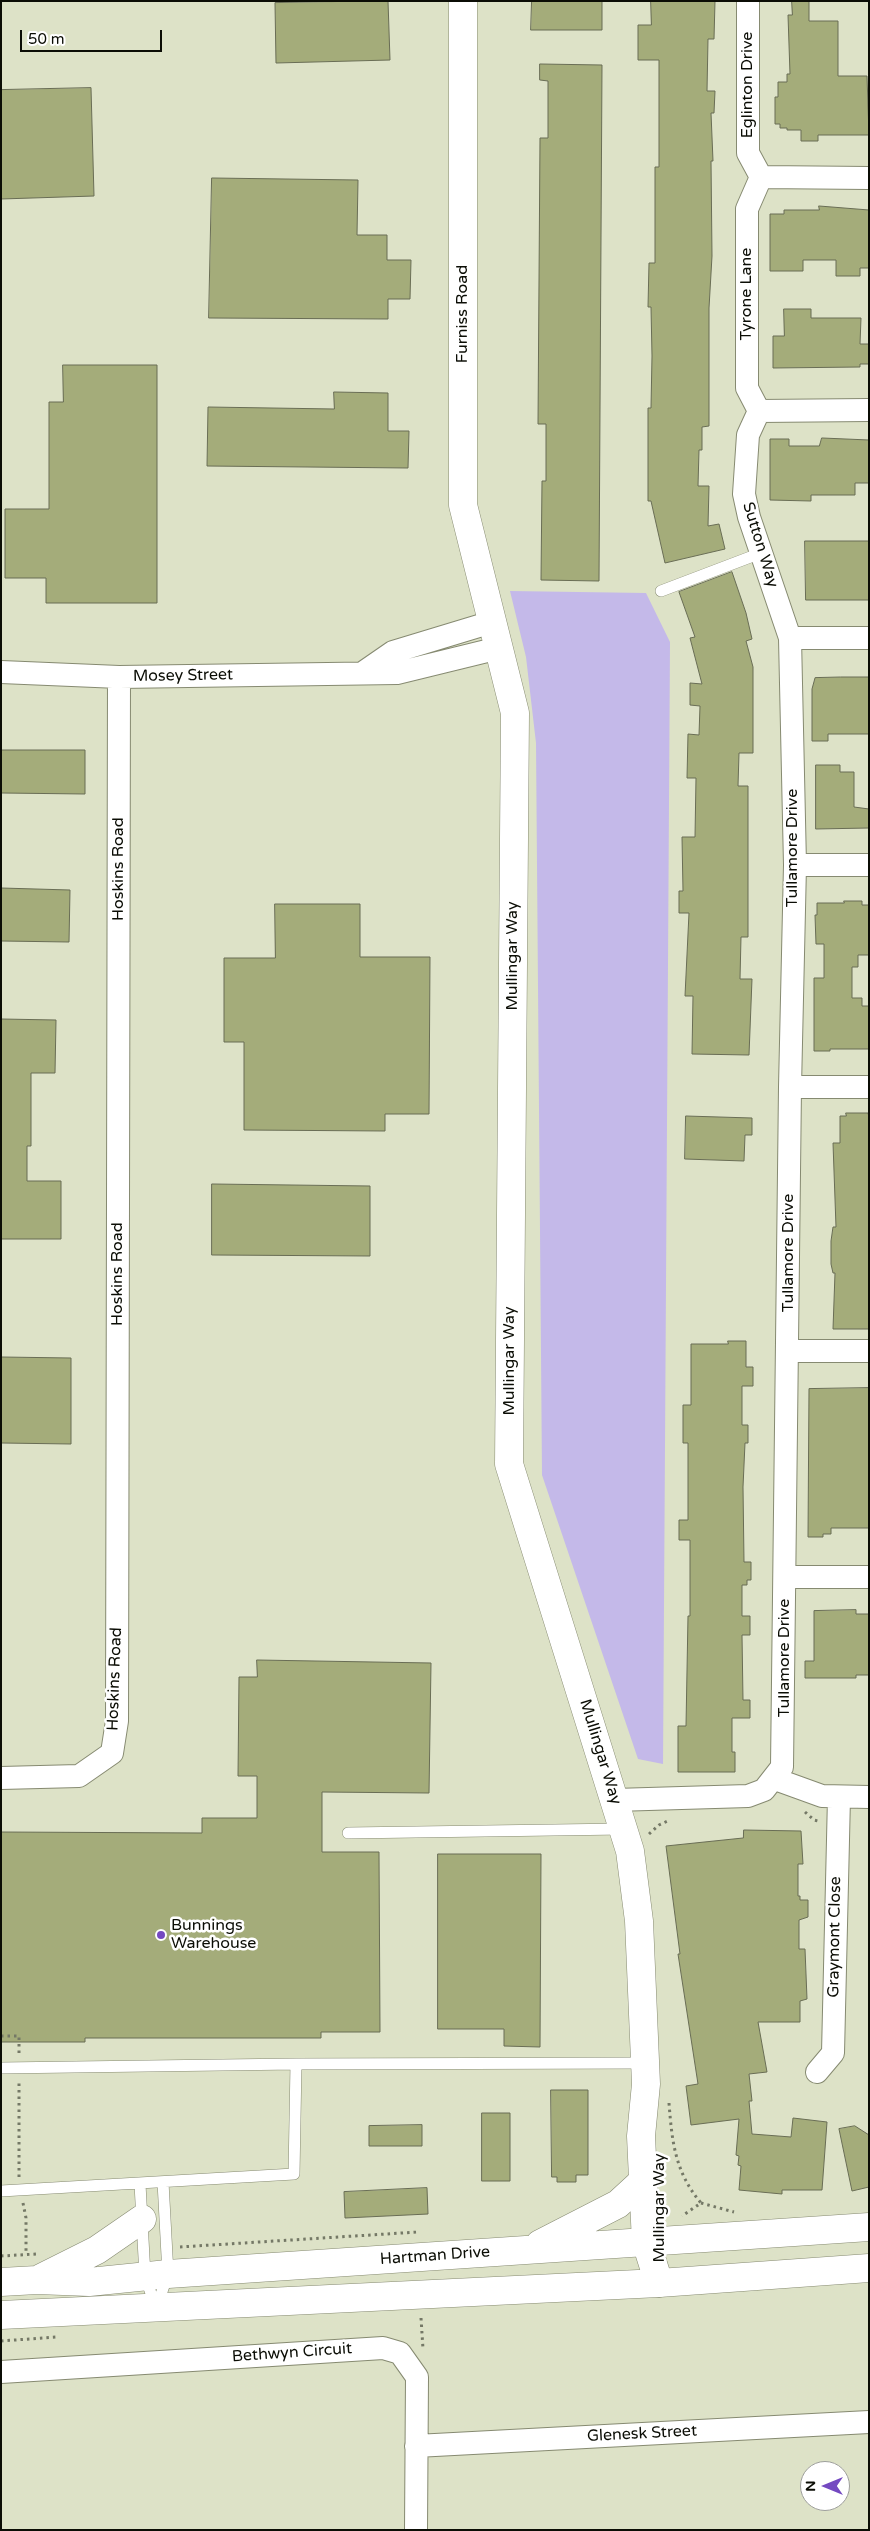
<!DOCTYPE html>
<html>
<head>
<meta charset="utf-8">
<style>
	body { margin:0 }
	#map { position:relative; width:870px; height:2531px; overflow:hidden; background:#dde2c7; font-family:"Varela Round",sans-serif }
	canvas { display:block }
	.frame { position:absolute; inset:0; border:2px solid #0b0d05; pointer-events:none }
	.north { position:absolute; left:800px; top:2461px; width:50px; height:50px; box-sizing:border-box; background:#fff; border:1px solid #9d9e9b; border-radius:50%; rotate:270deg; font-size:14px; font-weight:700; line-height:20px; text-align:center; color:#0b0d05 }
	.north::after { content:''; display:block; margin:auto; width:18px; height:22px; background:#7449c1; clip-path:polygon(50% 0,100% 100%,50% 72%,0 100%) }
	.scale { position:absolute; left:20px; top:30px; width:142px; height:22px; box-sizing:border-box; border:2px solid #0b0d05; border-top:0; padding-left:6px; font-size:15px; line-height:18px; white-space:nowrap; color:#0b0d05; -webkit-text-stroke:4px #fff; paint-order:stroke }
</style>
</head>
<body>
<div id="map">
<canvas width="870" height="2531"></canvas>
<div class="frame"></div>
<div class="north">N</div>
<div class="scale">50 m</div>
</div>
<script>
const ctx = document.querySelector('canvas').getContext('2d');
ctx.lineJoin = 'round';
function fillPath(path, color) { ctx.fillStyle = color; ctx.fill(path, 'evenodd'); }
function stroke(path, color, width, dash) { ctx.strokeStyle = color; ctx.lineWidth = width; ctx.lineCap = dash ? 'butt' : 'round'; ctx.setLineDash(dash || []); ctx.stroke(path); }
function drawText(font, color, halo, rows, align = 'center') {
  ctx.font = font + ' "Varela Round",sans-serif'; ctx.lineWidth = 5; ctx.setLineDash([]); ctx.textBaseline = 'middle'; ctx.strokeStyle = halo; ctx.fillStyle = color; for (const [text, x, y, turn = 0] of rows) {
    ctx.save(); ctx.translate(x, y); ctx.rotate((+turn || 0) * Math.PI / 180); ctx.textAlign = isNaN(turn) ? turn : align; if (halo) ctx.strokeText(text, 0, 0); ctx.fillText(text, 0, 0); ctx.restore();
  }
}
fillPath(new Path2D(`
	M510 591 646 593 670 642 663 1764 638 1759 542 1475 536 743 526 657Z`), '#c4b9e9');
const building = new Path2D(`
	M388 1 390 60 276 63 275 3Z
	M532 1H602V30H531Z
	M651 1H715L714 39H708L707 91H715L714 113H711L713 161H711L712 256 709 308V426L702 427V450H699L698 486H709L708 526 719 524 725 549 665 563 651 501H648V408H651L652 356 651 307H648L649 263H655V167H659V60H638V25H651Z
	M792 1H809V21H838V76H867L869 135H818V141H801V130H787V128H780V124H775V97H778V82H787V74H790L788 15H792Z
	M540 64 602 65 599 581 541 580 542 481H546V424H538L540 138H548V81L540 80Z
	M91 88 94 196 1 199V90Z
	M212 178 358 180 357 235H387V260H411L410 299H388V319L209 318Z
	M819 206 869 210V268H860V276H836V260H803V271H770V214H784V210H819Z
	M784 309H811V318H861L860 344H869V364H860V367L773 368V336H784Z
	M63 365H157V603H46V578H5V509H49V402H63Z
	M334 392 388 393V431H409L408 468 207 466 208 407 334 409Z
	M822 438 869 440V483H855V495H811V501L770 500V439H789V446H819Z
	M805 541H869V600H806Z
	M732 572 746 613 752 639 746 641 753 667V753H739L738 786H748V937H741L740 979H752L749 1055 692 1054 693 996H685L689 913H679V891H683L682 837H695L696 778H687L688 734 699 735 700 706 690 705V683L702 684 690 638 695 637 679 592Z
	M841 677H869V734H828V741H812V689L815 678Z
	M1 750H85V794L1 793Z
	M816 765H840V772H854V807L869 809V828L816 829Z
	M1 888 70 890 69 942 1 941Z
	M844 901H862V905H869V955H858V967H852V998H862V1006H869V1049H830V1051H814V978H824V944H816L815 915H817V903H844Z
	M275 904H360V957H430L429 1114H385V1131L244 1130V1042H224V958H275Z
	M1 1019 56 1020 55 1073H31V1146H27V1181H61V1239H1Z
	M846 1113H868L869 1117V1329H833L835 1273H833L831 1264V1241L833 1227H836L833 1143H840V1116H846Z
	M686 1116 752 1118V1135H745L744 1161 685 1159Z
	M212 1184 370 1186V1256L212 1255Z
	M728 1341H746V1367H753V1386H742V1425H748V1443H745L743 1487 744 1562H751V1580H747V1585H742V1616H750V1635H742L743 1700H750V1718H732V1752H735V1772H678V1726H686L688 1616H690V1540H679V1520H688V1443H683V1405H691V1344H728Z
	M1 1357 71 1358V1444L1 1443Z
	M869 1388V1528H831V1534H823V1537H808L809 1389Z
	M856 1610V1614H869V1675H856V1678H805V1661H814V1611Z
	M257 1660 431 1663 429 1793 322 1792V1852H379L380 2032H321V2038H85V2042H1V1832L202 1833V1818H257V1776H238L239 1677H257Z
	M744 1830 801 1831 803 1864H798V1896H800V1900H808V1917L799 1920V1949H805L807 1999 800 2001V2022H758L767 2072 749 2074 752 2101H749L752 2134 791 2137 793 2118 827 2122 822 2190H782V2194L739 2190 741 2166 738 2165 739 2156 736 2155 739 2119 691 2125 686 2086 698 2084 678 1954H680L666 1846 743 1838Z
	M438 1854H541L540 2047 504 2046V2029H438Z
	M551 2090H588V2175H576V2182H557V2177H552Z
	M482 2113H510V2181H482Z
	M422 2125V2146H369V2126Z
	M855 2126 869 2135V2187L852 2191 839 2129Z
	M427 2188 428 2214 345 2218 344 2192Z`);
fillPath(building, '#a4ac7a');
stroke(building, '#696d55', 1);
const service = new Path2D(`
	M661 591 761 553
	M348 1833 623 1829
	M296 2064 645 2063
	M1 2068 296 2064 294 2174 1 2191
	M140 2184 145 2276 156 2308
	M157 2306 168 2274 163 2182`);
const minor = new Path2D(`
	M748 1V153L761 177 869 178
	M759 411 747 388V209L761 177
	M790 638 749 517 744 494 748 435 759 411 869 410
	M1 672 119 677 397 673 499 648
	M364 672 393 652 492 622
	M795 865H869
	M790 1087H869
	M788 1351H869
	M785 1577H869
	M1 1778 79 1776 112 1753 117 1721 119 677
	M775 1779 822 1796 869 1797
	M615 1800 748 1796 764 1790 782 1767 790 1087 795 865 790 638H869
	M817 2072 833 2053 839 1797
	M1 2372 383 2348 400 2353 417 2377 416 2530
	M416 2446 869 2422`);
const tertiary = new Path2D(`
	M463 1V505L515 713 509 1464 630 1851 639 1921 646 2084 641 2136 646 2242 659 2283`);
const secondary = new Path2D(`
	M540 2244 618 2204 643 2181
	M41 2278 97 2250 142 2219
	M1 2282 37 2280 89 2282 168 2274 869 2227
	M1 2315 659 2283 869 2268`);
stroke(service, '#868a71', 12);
stroke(minor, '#868a71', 24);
stroke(tertiary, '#868a71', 29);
stroke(secondary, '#868a71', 29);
stroke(new Path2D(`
	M805 1812 814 1820 818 1821
	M649 1834 659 1825 670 1820
	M1 2036H19V2054
	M669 2103C672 2142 675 2172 701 2203L682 2216
	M19 2177V2081
	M23 2203 26 2218V2254
	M701 2203 734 2212
	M180 2247 418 2232
	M1 2256 36 2254
	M421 2318 423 2349
	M1 2341 57 2337`), '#747866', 3, [2.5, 4]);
stroke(service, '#fff', 11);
stroke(minor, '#fff', 22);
stroke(tertiary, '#fff', 28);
stroke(secondary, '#fff', 28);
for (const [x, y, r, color] of [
	[161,1935,5,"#7449c1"]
]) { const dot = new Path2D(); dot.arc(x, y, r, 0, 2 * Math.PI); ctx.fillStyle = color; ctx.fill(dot); stroke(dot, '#fff', 2); }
drawText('16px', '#0b0d05', '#fff', [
	["Eglinton Drive",748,85,-90],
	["Tyrone Lane",747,294,-90],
	["Furniss Road",463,314,-90],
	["Sutton Way",760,545,73],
	["Mosey Street",183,676,-1],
	["Tullamore Drive",793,848,-90],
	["Hoskins Road",119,869,-90],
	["Mullingar Way",513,956,-90],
	["Tullamore Drive",789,1253,-90],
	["Hoskins Road",118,1274,-90],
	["Mullingar Way",510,1361,-90],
	["Tullamore Drive",785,1658,-90],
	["Hoskins Road",115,1679,-88],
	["Mullingar Way",600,1752,73],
	["Graymont Close",835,1937,-89],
	["Mullingar Way",660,2208,-90],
	["Hartman Drive",435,2256,-4],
	["Bethwyn Circuit",292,2353,-4],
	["Glenesk Street",642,2434,-3]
]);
drawText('16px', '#0b0d05', '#fff', [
	["Bunnings",171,1926],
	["Warehouse",171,1944]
], 'left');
</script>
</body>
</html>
